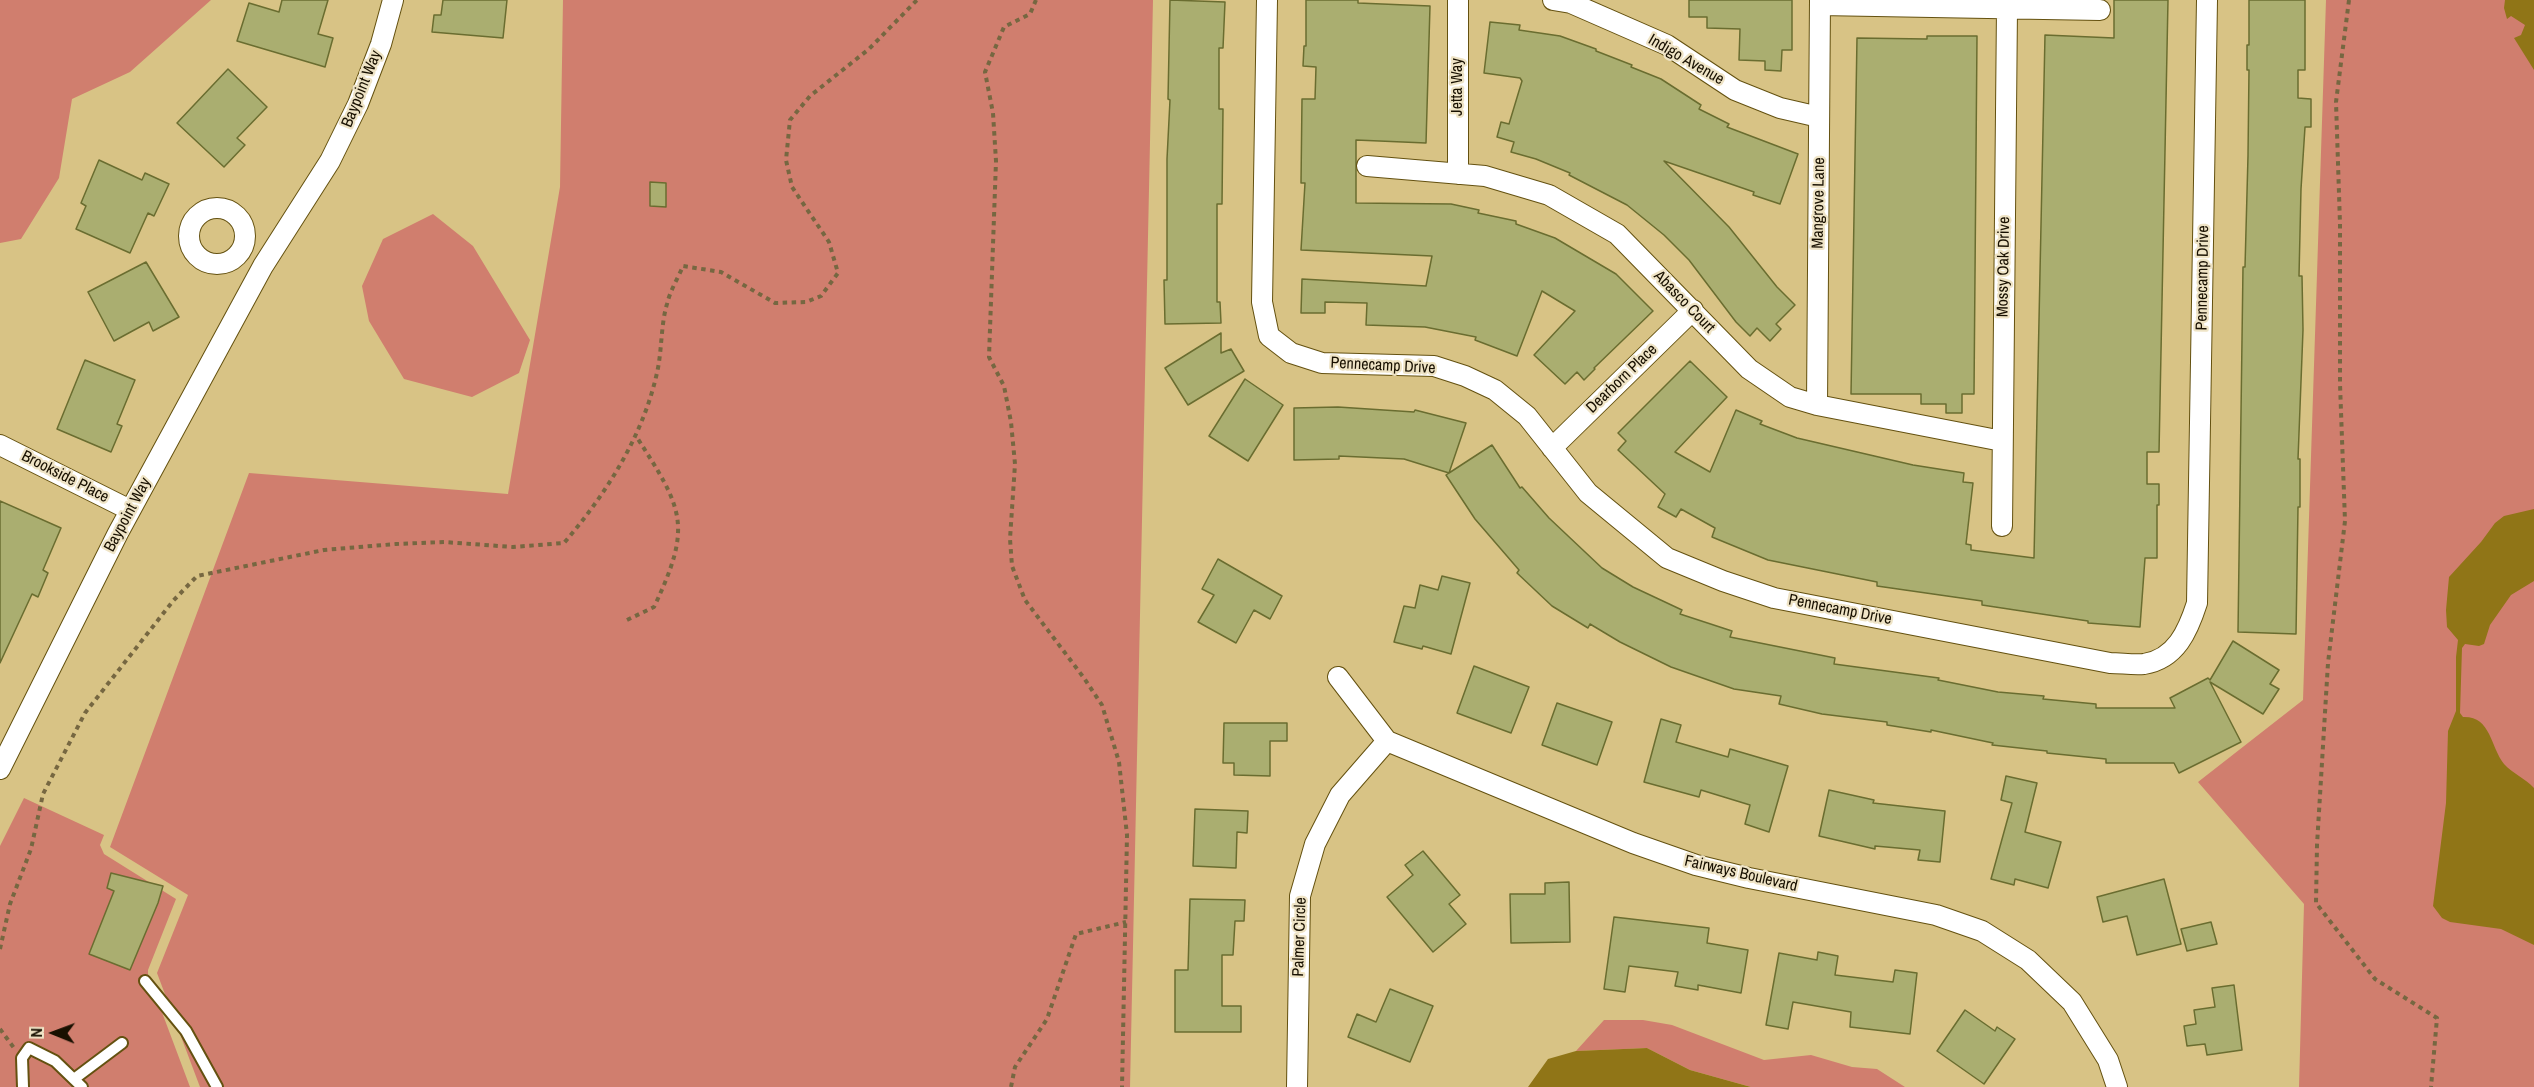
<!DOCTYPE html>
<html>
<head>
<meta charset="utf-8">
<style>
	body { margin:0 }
	#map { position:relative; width:2534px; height:1087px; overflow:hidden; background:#d8c385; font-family:"Archivo Narrow",sans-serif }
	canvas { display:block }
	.north { position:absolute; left:24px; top:1003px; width:60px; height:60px; -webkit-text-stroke:4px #efe4c6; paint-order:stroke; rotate:271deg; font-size:16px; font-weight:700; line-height:24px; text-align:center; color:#181000 }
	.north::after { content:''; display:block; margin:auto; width:21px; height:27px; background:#181000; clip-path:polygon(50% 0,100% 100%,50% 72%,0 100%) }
</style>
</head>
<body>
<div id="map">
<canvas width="2534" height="1087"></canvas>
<div class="north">N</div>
</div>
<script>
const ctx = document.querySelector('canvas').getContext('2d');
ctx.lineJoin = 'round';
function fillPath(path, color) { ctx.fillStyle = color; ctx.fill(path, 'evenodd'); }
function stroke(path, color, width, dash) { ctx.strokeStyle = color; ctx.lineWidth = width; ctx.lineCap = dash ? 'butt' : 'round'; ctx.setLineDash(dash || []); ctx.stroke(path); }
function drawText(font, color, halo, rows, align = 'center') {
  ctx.font = font + ' "Archivo Narrow",sans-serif'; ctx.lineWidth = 4.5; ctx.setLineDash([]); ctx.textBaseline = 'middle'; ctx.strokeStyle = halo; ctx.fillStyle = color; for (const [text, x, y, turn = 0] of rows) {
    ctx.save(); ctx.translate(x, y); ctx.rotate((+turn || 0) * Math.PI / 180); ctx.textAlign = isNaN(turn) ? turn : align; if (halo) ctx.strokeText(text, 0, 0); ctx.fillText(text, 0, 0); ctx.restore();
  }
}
fillPath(new Path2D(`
	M0 0H211L130 72 72 99 59 178 21 239 0 243Z
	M563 0H1153L1130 1087H200L157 973 188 895 110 847 249 473 508 494 560 187Z
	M2326 0H2534V1087H2299L2304 904 2198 782 2303 700Z
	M433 214 473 246 530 340 519 373 472 397 404 379 369 321 362 286 383 239Z
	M24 798 104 835 100 845 104 854 176 899 148 970V975L190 1087H0V846Z
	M1604 1020H1643L1672 1025 1764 1060 1811 1055 1852 1067 1877 1069 1905 1087H1751L1690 1070 1647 1048 1576 1051Z`), '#d07e6e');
fillPath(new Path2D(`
	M2505 0H2534V70L2514 38 2521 35 2525 25 2511 16 2507 19 2504 8Z
	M2534 509V581L2511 595 2490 625 2484 644 2479 646 2465 644 2462 648 2460 713 2463 717C2491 716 2490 746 2504 764 2513 774 2525 778 2534 788V945L2501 929 2450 922 2442 918 2433 906 2446 803 2448 731 2456 711V657L2458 640 2447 627 2446 610 2449 577 2481 542 2495 523 2504 516Z
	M1647 1048 1690 1070 1751 1087H1528L1548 1059 1576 1051Z`), '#907517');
const building = new Path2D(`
	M282 0H328L318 34 333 38 325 67 237 41 249 3 279 12Z
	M443 0H507L503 38 432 32 434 15H441Z
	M1170 0 1225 2 1223 48H1219V109H1223L1222 204H1217V302H1220L1221 323 1165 324 1164 280H1167V159L1170 100 1168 99Z
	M1306 0H1358V3L1430 6 1426 143 1356 140V203L1451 204 1479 210 1478 213 1516 221V224L1555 238 1616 274 1653 311 1594 368 1595 369 1584 380 1577 372 1565 384 1534 355 1575 311 1542 291 1517 356 1475 340 1476 337 1425 327 1366 325 1367 303 1325 302V313H1301L1302 279 1426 286 1432 256 1301 250 1305 183H1301L1302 99H1315L1316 67 1303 66 1304 46H1306Z
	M1689 0H1792V50H1782L1781 71 1765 70V61L1739 60 1740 29 1707 28V17H1689Z
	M2114 0H2168L2159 452H2147V484H2159V505H2157V558H2145L2140 627 2088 623V621L1982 605V601L1877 586V582L1768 560 1712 537 1715 528 1681 509 1676 517 1658 507 1665 494 1618 450 1626 441 1618 433 1690 361 1727 397 1675 452 1710 472 1736 410 1762 421 1760 424 1797 438 1913 465 1964 473 1963 482 1973 483 1966 544 1971 545V550L2034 558 2045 35 2114 38Z
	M2249 0H2305V70H2298V98L2311 99V127H2305L2301 189 2299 276H2302L2303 330 2298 459H2300V507H2298L2296 634 2238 632 2243 267H2245L2248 156 2249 70H2247V45H2249Z
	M1490 22 1520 25 1519 30 1560 36 1596 49V51L1632 65 1631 67 1661 79 1701 105 1699 109 1729 124 1727 127 1798 154 1780 204 1753 195 1754 192 1664 161 1729 227 1777 287 1795 305 1776 324 1781 329 1770 341 1757 328 1750 336 1736 322 1689 260 1664 235 1627 205 1569 175 1570 173 1536 159 1511 152 1514 142 1497 137 1501 122 1509 124 1522 81 1520 78 1484 73Z
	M1927 36H1977L1974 394H1962V413H1946V404H1921V394H1851L1857 38 1927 39Z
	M228 69 267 107 237 138 245 145 224 167 177 123Z
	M99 160 142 180 145 173 169 184 154 216 148 213 130 253 76 229 86 206 81 203Z
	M650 182 666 183V207L650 206Z
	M146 262 179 317 153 331 149 322 114 341 88 292Z
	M1221 333V353L1231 349 1244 371 1188 405 1165 368Z
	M85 360 135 380 117 424 122 426 111 452 57 429Z
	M1245 379 1283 405 1248 461 1209 436Z
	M1338 407 1414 412 1415 410 1466 423 1449 473 1492 445 1520 488 1522 487 1549 518 1602 568 1633 587 1682 610 1680 614 1732 631 1730 637 1835 658 1834 664 1939 678 1938 680 1998 692 2044 696 2043 699 2096 704V708H2175L2170 698 2208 678 2210 680 2233 641 2279 670 2270 684 2279 689 2263 714 2210 682 2241 742 2179 773 2174 763H2106V759L2047 753V751L1992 745 1993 743 1931 730V732L1887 725V722L1822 714 1779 704 1781 696 1734 689 1671 667 1620 642 1590 624 1588 628 1552 606 1517 573 1519 570 1475 519 1446 475 1449 473 1404 459 1339 456V459L1294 460V408Z
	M0 501 61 528 43 570 48 573 38 597 32 594 0 663Z
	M1218 559 1282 596 1270 619 1254 610 1236 643 1198 622 1214 595 1202 589Z
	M1442 576 1470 583 1451 654 1423 646 1422 649 1394 642 1404 606 1415 608 1420 585 1438 590Z
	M1474 666 1529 687 1511 733 1457 713Z
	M1557 703 1612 722 1597 765 1542 745Z
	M1661 719 1681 725 1676 742 1728 757 1730 749 1788 766 1769 832 1745 824 1750 805 1701 790 1699 797 1644 782Z
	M1224 723H1287V741H1270V776L1234 775V763H1223Z
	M2006 776 2037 783 2025 832 2061 842 2048 888 2015 879 2014 885 1991 879 2012 803 2001 800Z
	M1829 790 1874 800 1873 803 1945 811 1940 862 1918 860 1920 850 1875 846V849L1819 836Z
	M1195 809 1248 811 1247 833 1237 832 1236 868 1193 866Z
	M1423 851 1460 895 1449 904 1466 924 1433 952 1387 897 1413 875 1405 865Z
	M111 873 163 886 158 903 130 970 89 954 114 891 107 888Z
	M2164 879 2181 944 2137 955 2127 916 2103 922 2097 897Z
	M1569 882 1570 942 1511 943 1510 894H1545V883Z
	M1190 899 1245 900 1244 921H1235L1233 955H1222V1006H1241V1032H1175V970H1188Z
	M1614 917 1709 928 1707 943 1748 950 1741 993 1698 985V990L1675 986 1678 972 1629 966 1625 992 1604 989Z
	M2211 922 2217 944 2187 951 2181 929Z
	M1818 952 1838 956 1835 975 1893 982 1895 970 1917 973 1910 1034 1850 1027 1851 1012 1793 1002 1788 1029 1766 1025 1779 953 1817 960Z
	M2234 985 2242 1050 2207 1055 2205 1044 2187 1046 2184 1026 2196 1024 2194 1010 2215 1007 2212 988Z
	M1390 989 1433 1006 1410 1062 1348 1037 1357 1014 1376 1022Z
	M1965 1010 1995 1031 1997 1027 2015 1039 1984 1084 1937 1051Z`);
fillPath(building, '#aaae70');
stroke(building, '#6a6d30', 1.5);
const service = new Path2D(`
	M145 981 186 1031 217 1087
	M74 1079 122 1043
	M23 1087 22 1058 29 1048 55 1061 82 1087`);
const minor = new Path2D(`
	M1267 0 1262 302 1269 336 1291 353 1322 363 1434 366 1465 376 1495 390 1527 416 1588 493 1667 558 1723 581 1774 598 2110 663C2121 663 2133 665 2144 664 2176 659 2188 631 2197 603L2207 0
	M1553 0 1571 3 1667 45 1735 90 1780 108 1819 117
	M1820 5 2100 10
	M1367 166 1485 176 1549 195 1617 234 1749 369 1790 397 1817 405 2002 441
	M1458 174V0
	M189 236a28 28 0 1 1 56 0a28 28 0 1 1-56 0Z
	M1817 405 1820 0
	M0 445 130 510
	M1552 448 1693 310
	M2002 526 2007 8
	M1338 677 1387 741 1633 843 1696 865 1749 878 1936 915 1982 931 2028 960 2072 1002 2108 1060 2117 1087
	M0 769 118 533 263 266 330 161 358 104 381 44 393 0
	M1297 1087 1300 896 1315 844 1340 795 1387 741`);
stroke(service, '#645110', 14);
stroke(minor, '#645110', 22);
stroke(new Path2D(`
	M1036 0 1030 14 1004 27 985 72 993 113 996 161 989 357 1004 386 1011 422 1015 464 1010 539 1012 566 1025 600 1084 678 1102 705 1119 762 1127 835 1122 1087
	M2349 0 2336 102 2340 224V384L2345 521 2328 663 2317 845 2316 903 2375 979 2437 1018 2431 1087
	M627 620 654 607C693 525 683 509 636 436
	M0 949 10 904 31 849 43 794 85 713 173 601 197 576 324 550 396 544 444 542 513 547 564 543C607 493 645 433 658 368 662 347 661 324 667 304 670 291 678 278 683 266L721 272 775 303 806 302 821 296 838 273 829 242 792 187 786 160 790 120 810 96 869 49 917 0
	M0 1029 14 1048
	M1011 1087 1015 1067 1047 1019 1076 934 1126 922`), '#766741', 4, [4.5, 4.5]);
stroke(service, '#fff', 10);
stroke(minor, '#fff', 20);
drawText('16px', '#181000', '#efe4c6', [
	["Indigo Avenue",1686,60,30],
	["Jetta Way",1458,87,-90],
	["Baypoint Way",362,89,-68],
	["Mangrove Lane",1819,203,-89],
	["Mossy Oak Drive",2004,267,-89],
	["Pennecamp Drive",2203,278,-89],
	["Abasco Court",1684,302,46],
	["Pennecamp Drive",1383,366,3],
	["Dearborn Place",1622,379,-44],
	["Brookside Place",65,477,27],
	["Baypoint Way",128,515,-62],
	["Pennecamp Drive",1840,610,11],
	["Fairways Boulevard",1741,874,13],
	["Palmer Circle",1300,937,-88]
]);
</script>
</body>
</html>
